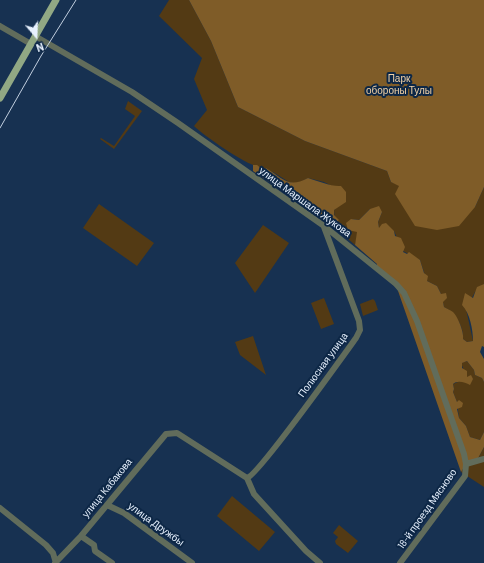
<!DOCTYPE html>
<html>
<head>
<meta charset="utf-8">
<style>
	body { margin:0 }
	#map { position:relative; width:484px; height:563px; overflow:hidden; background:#173151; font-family:Barlow,sans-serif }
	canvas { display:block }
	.north { position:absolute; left:16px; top:16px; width:40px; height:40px; -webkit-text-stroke:3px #0d2746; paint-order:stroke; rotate:161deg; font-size:11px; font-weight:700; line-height:16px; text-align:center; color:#e7f1fe }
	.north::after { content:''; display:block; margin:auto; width:14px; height:18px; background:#e7f1fe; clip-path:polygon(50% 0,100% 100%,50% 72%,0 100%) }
</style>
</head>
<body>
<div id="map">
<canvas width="484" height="563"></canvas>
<div class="north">N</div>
</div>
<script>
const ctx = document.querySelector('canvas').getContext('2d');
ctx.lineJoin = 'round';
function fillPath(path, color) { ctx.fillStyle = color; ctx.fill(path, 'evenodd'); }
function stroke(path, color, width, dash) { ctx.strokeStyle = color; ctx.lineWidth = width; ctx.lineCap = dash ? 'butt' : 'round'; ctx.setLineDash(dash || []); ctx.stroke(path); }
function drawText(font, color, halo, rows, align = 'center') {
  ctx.font = font + ' Barlow,sans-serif'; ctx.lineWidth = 4; ctx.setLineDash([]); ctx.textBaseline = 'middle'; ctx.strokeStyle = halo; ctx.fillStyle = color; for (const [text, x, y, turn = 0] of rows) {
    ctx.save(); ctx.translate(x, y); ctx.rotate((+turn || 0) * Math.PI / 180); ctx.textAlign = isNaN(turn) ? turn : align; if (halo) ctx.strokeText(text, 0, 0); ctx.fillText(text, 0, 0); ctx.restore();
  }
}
fillPath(new Path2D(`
	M169 0H189L211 41 238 107 305 141 387 171 391 182 475 207 484 187V284L475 292 466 309 473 341 467 342 463 339C464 326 455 313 444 307L441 294 437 286 427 281 420 260 403 251 394 231 379 229 378 222 382 212 370 209 359 220 351 219 358 232 355 245 332 225H335L334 210 338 206 334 187 324 182 308 178 297 184 289 182 273 172 263 170 257 166C246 165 203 135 194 126L207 110 194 79 202 58 159 16Z
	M128 101 142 111 114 149 100 139 101 138 114 146 135 116 125 109Z
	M99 204 154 243 137 266 83 228Z
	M263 225 289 243 255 293 235 263Z
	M324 298 334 324 321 329 311 303Z
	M373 299 375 301 378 310 363 316 360 304Z
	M253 336 266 375 240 355 235 342Z
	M467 361 474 370 475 375 482 378 484 382V432L480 440 470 437 466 426 459 418 457 402 453 392 454 389 453 384 467 378 461 363Z
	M484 447V487L461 472 466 464 476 462Z
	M232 496 275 532 259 551 217 516Z
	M339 525 358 541 348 553 336 544 335 541 338 537 333 533Z`), '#533a14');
fillPath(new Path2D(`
	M189 0H484V187L475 207 459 226 437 230 415 226 395 194 399 186 391 182 387 171 305 141 238 107 211 41Z
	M253 165H257L263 170 266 168C283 178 288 189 308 178 318 181 332 187 341 186L346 192V202L334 210V215L339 220 332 225 253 171Z
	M379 206 382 212 378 222 379 228 382 224 386 223 394 231 395 236 401 238 405 247 403 252 407 254 409 252 420 260 424 273 428 276 427 281 437 286 441 294 446 293 447 298 443 302 444 307C446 308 450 310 453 312 458 317 464 332 463 339L467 342 473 341C473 330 470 313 462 305L465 293 473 298 477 287 484 284V347L482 346 480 352 484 359V382L482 378 475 375 474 370 467 361 462 363V368L467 371V377L471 375 473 379 470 385C465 382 457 380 453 384L454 389 453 392 457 402 459 400 463 403 462 407 457 409 459 418 466 426 470 437 480 440 484 432V447L476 462 466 464 461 472 397 288 376 270 377 264 355 245 357 232 348 230 346 223 351 219 359 220 370 209Z`), '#7f5c28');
stroke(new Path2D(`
	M0 26 31 44
	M35 36 132 92 178 123 324 226 396 284 404 293 417 321 464 454 466 464 465 476 400 563
	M466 464 484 459
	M247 478C258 475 343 356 356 338L360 330 359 321 324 227
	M247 478 254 494 306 551 320 563
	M107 505 124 513 192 563
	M0 508 46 545 53 553 56 563
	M81 536 94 545 95 551 112 563
	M55 563 81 536 166 434 177 433 247 478`), '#616c5b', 6);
stroke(new Path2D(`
	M0 98 56 0`), '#91a884', 7);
stroke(new Path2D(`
	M0 128 41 56 76 0`), '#c2cfdf', 1);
drawText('10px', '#f3d3a8', '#0d2746', [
	["Парк",399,79],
	["обороны Тулы",399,91]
]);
drawText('10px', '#e7f1fe', '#0d2746', [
	["улица Маршала Жукова",305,202,36],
	["Полюсная улица",323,365,-54],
	["улица Кабакова",107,488,-51],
	["18-й проезд Мясново",427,509,-55],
	["улица Дружбы",156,524,36]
]);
</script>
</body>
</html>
